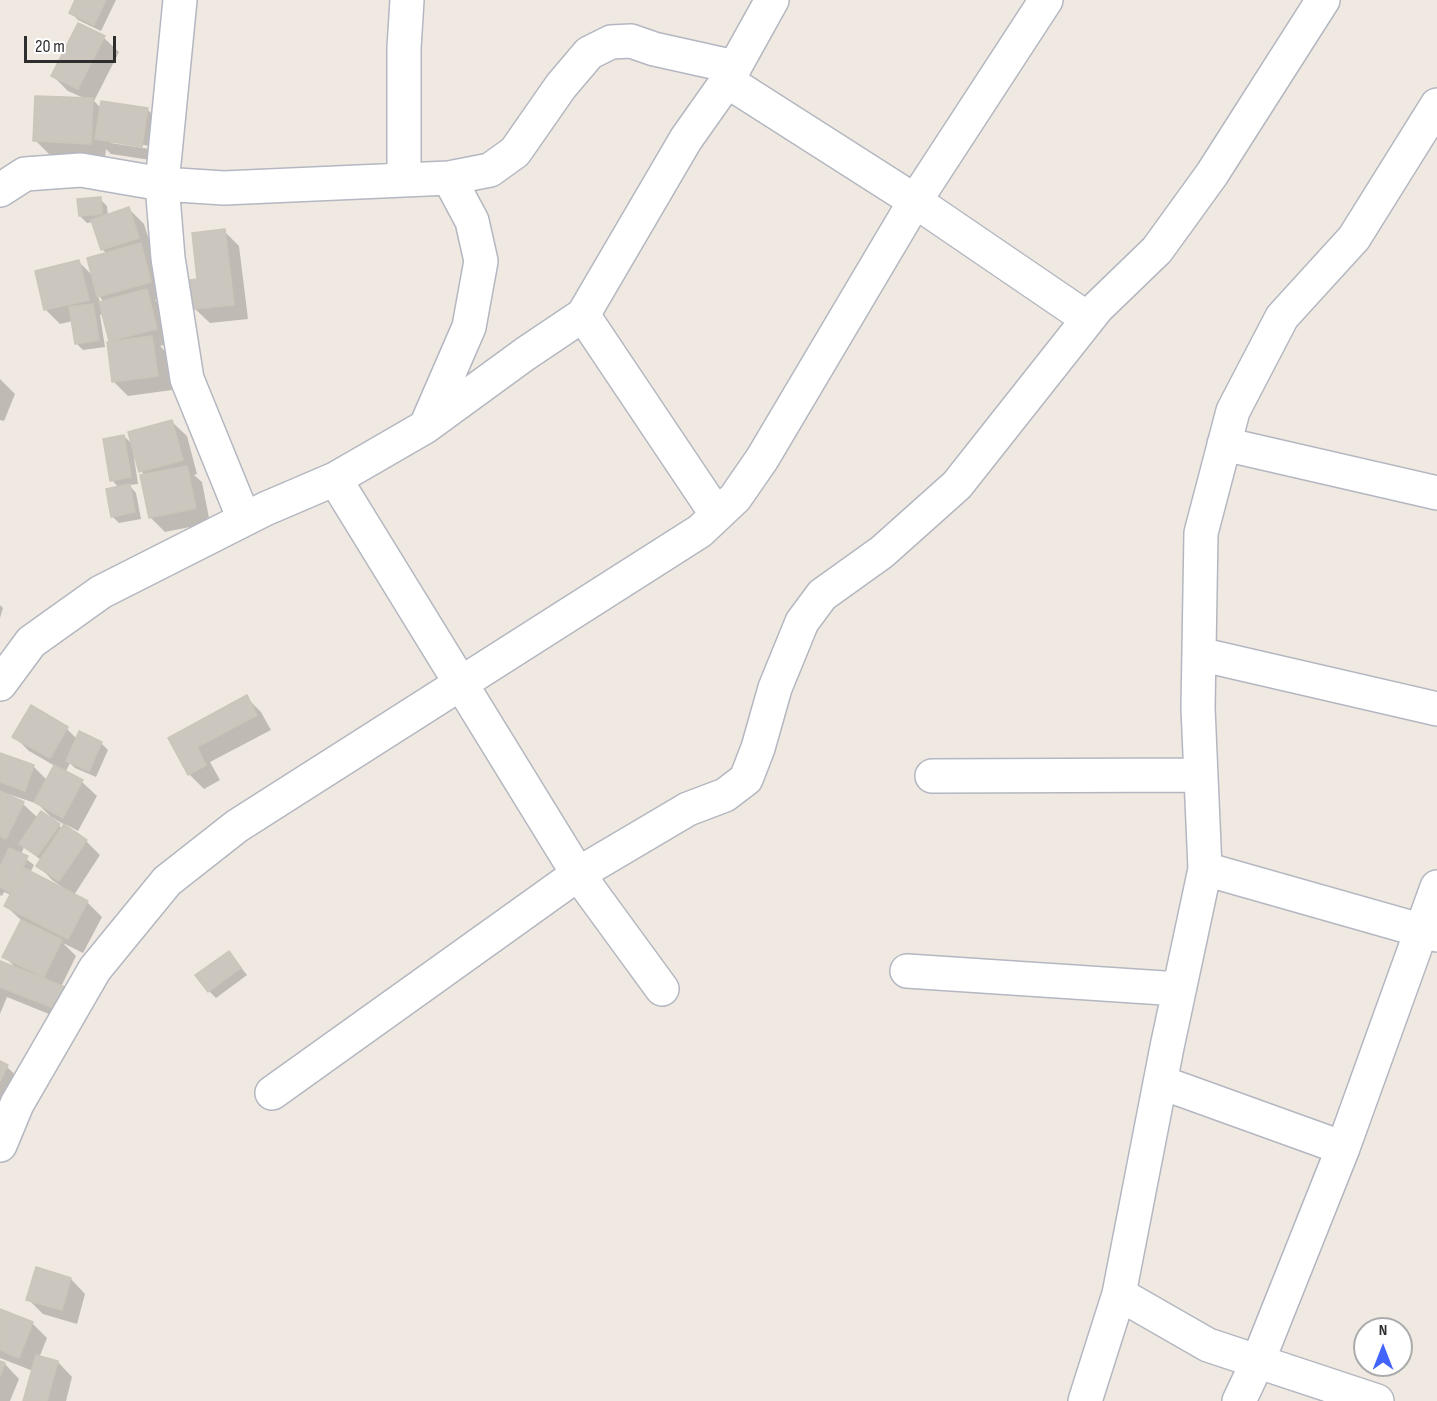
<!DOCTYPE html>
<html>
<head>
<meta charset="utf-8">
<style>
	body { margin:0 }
	#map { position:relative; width:1437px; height:1401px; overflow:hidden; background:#efe9e1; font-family:"Sofia Sans Condensed",sans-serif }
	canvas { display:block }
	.north { position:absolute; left:1353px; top:1317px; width:60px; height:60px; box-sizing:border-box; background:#fff; border:2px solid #ababab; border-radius:50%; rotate:0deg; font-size:16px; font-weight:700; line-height:24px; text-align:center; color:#2e2e2e }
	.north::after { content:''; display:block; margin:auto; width:21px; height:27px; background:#4264fb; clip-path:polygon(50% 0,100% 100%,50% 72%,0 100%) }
	.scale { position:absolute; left:24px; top:36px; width:92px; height:27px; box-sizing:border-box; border:3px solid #2e2e2e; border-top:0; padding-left:8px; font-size:18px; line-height:21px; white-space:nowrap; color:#2e2e2e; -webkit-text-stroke:4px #fff; paint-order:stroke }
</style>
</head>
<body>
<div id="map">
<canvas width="1437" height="1401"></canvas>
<div class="north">N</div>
<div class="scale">20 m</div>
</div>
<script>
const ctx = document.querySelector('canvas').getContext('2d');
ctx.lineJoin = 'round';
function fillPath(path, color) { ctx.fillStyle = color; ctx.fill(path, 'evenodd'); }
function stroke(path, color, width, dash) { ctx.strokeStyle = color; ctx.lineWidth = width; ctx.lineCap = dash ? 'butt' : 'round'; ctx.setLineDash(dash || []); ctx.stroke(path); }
fillPath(new Path2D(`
	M77 0H116L101 31 78 20 71 13Z
	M104 38 119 52 94 101 101 108 102 103 148 110 163 125 157 161 111 154 106 149 105 158 50 155 35 140 86 99 68 91 53 76ZM111 140 150 146V149L111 143Z
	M100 199 107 206 108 216 129 209 144 224 153 253 149 254 155 260 165 297 155 300 161 306 171 343 160 346 167 353 172 390 128 396 113 381V343L110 340 103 314 100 315 105 347 83 350 76 343 73 321 60 324 45 309 79 262 93 276 107 254 102 249 94 222 87 223 80 216ZM98 295 104 302 100 303Z
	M224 231 239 246 248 319 210 323 195 309 198 281Z
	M0 379 15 394 4 421 0 420Z
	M172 422 187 436 197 474 194 475 202 482 210 523 165 532 150 517 145 476 141 471Z
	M124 436 132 444 138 484 129 485 136 493 141 519 119 523 112 516 119 488 112 480Z
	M0 605 3 608 0 618Z
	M246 697 261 712 271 730 210 762 220 780 204 789 189 774 170 738Z
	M67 729 77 739 101 743 108 750 96 777 75 768 70 763 65 773 82 782 97 796 78 831 67 825 66 827 86 841 100 855 74 895 87 902 102 917 83 953 63 943 76 956 61 987 79 1003 71 1023 7 997 0 1014V963L17 969 4 956 22 921 6 906 11 895 4 892 2 896 0 895V755L33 766 47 780 55 766 29 751 14 736ZM5 793 38 804 51 817 65 825 62 829 59 825 38 818 23 804 4 795ZM24 847 41 860 38 865 52 880 65 889 64 891 30 873 34 865 21 855Z
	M235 960 247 975 216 998 209 991Z
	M0 1063 7 1067 22 1081 0 1116Z
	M71 1279 85 1294 77 1324 43 1314 28 1299Z
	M0 1310 32 1323 47 1338 39 1358 58 1362 72 1377 66 1401H24L33 1371 0 1358Z
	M0 1362 5 1364 19 1379 10 1401H0Z`), '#0003');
const building = new Path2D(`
	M75 0H106L94 25 69 13Z
	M78 23 105 36 78 89 51 76Z
	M35 96 93 98 91 144 33 141Z
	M101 101 148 108 142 147 95 139Z
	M101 197 102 214 79 216 77 199Z
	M129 207 139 238 101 250 91 220Z
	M225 229 234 305 193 309 190 280 197 279 192 233Z
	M141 243 151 282 97 297 87 258Z
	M79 260 89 300 44 310 35 271Z
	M147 289 157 329 109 341 99 302Z
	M93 304 99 340 75 344 69 307Z
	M152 336 158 376 112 382 107 342Z
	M172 420 183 460 139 472 128 432Z
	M124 435 131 477 110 481 103 439Z
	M187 466 196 508 149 518 140 475Z
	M130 484 135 512 111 517 106 489Z
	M247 695 257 715 197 747 206 765 188 775 168 738Z
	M31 705 68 727 50 758 12 737Z
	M79 731 102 742 89 771 66 761Z
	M0 753 34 765 25 791 0 782Z
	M54 765 83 780 63 818 34 802Z
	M0 791 24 802 6 839 0 836Z
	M41 811 60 824 37 856 19 844Z
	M64 824 87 840 59 881 36 866Z
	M9 848 28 856 11 893 0 887V867Z
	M24 868 88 901 68 939 4 906Z
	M21 920 62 940 44 977 2 957Z
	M229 951 241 968 208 992 195 975Z
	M0 961 65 987 56 1009 0 987Z
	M0 1061 8 1065 0 1081Z
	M36 1267 71 1278 62 1310 26 1300Z
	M0 1309 33 1322 19 1358 0 1350Z
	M36 1355 58 1361 47 1401H23Z
	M0 1361 5 1363 0 1376Z`);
fillPath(building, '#cbc7bf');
stroke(building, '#cbc5ba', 1.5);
const minor = new Path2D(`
	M180 0 162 184 168 258 187 379 244 519
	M727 81 915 201 1088 319
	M404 180V48L407 0
	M0 190 25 174 81 170 162 184 224 188 449 178 490 170 515 152 561 86 589 53 611 42 631 41 654 49 735 67
	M583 315 717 515
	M426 426 469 327 481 261 472 221 449 178
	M1224 444 1437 493
	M335 479 578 874 662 989
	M1199 654 1437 709
	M0 684 31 642 101 592 265 509 335 479 425 427 525 354 583 315 686 139 727 81 772 0
	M932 776 1201 775
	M1205 869 1437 935
	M907 971 1179 989
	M1160 1082 1343 1148
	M272 1093 578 874 688 809 725 795 746 779 758 748 775 688 802 622 822 595 882 552 957 485 1097 308 1157 250 1212 174 1323 0
	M0 1145 17 1104 95 969 167 881 237 826 700 531 735 498 762 459 915 201 1046 0
	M1085 1401 1119 1294
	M1239 1401 1258 1361 1343 1148 1437 887
	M1377 1401 1208 1345 1119 1294 1167 1047 1205 869 1198 708 1201 533 1233 411 1282 317 1354 238 1437 105`);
stroke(minor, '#b4b7c1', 36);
stroke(minor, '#fff', 33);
</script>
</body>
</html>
